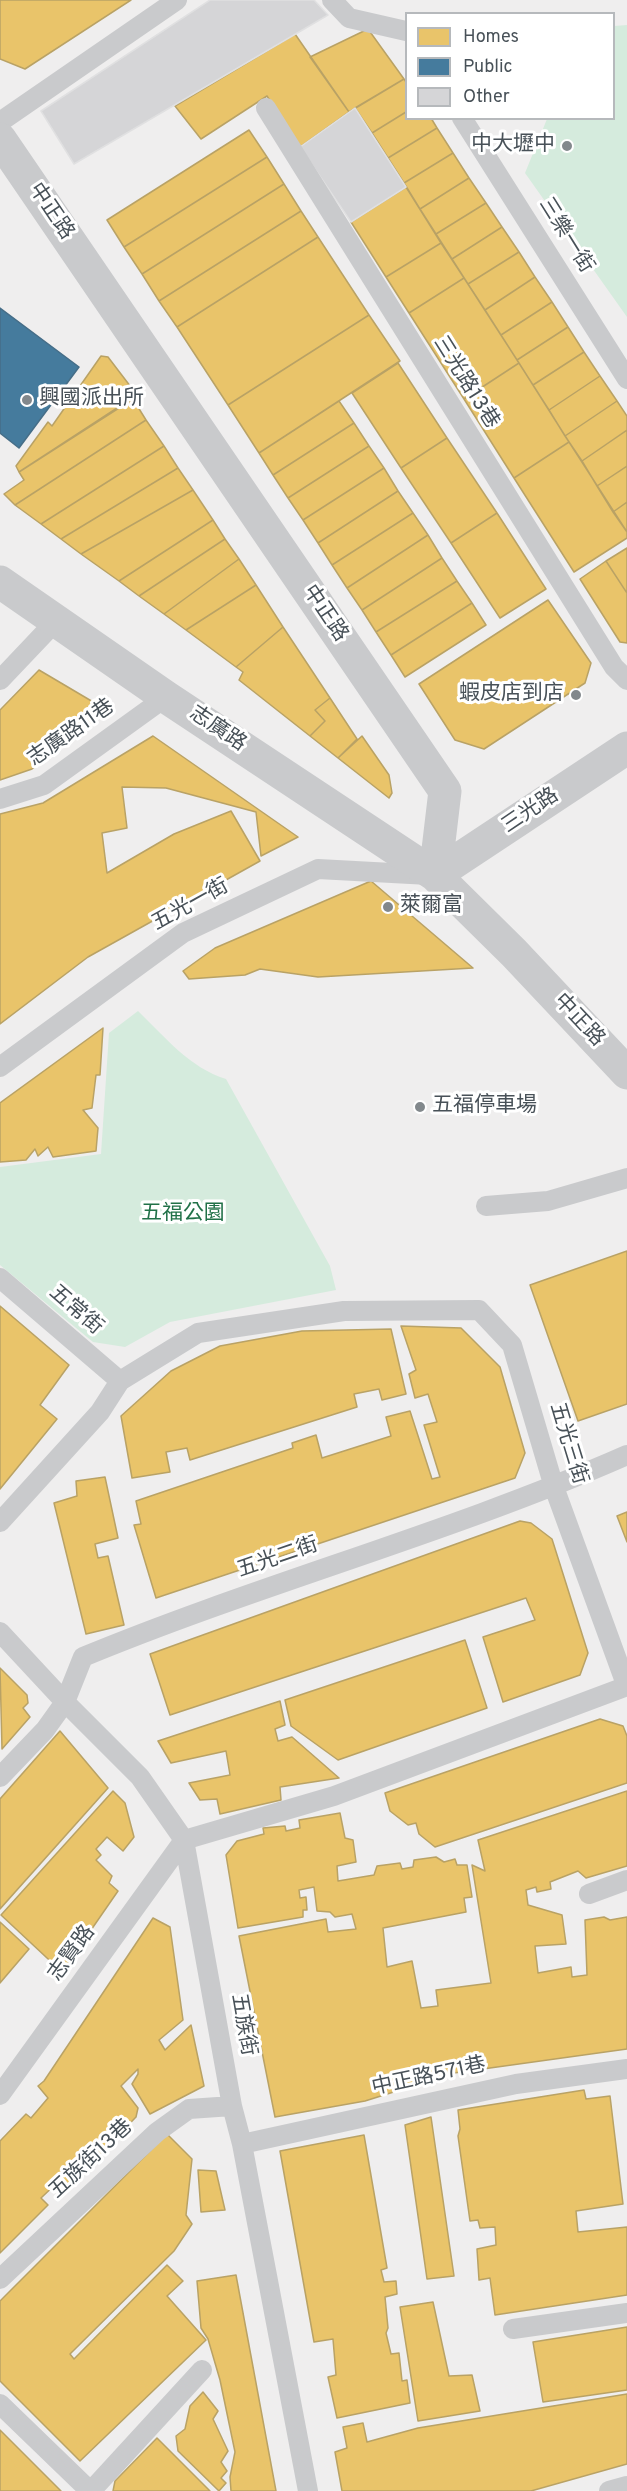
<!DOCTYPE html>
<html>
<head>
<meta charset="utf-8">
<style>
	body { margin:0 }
	#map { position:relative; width:627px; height:2491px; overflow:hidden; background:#efeeee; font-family:Overpass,sans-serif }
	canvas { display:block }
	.legend { position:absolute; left:405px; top:12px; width:210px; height:108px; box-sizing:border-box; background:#fff; border:2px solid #b6b9bc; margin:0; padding:8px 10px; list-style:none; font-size:18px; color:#485158 }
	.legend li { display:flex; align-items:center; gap:12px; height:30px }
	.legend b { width:30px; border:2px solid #b6b9bc }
</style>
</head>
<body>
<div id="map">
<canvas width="627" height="2491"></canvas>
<ul class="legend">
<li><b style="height:16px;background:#e9c46a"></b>Homes</li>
<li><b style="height:16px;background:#457b9d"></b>Public</li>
<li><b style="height:16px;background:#d5d5d7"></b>Other</li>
</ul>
</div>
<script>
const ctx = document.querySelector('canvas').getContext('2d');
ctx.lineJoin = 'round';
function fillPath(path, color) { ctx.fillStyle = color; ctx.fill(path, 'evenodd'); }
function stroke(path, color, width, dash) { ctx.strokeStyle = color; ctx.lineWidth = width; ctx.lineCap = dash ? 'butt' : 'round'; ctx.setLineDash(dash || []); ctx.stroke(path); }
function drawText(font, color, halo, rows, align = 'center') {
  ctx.font = font + ' Overpass,"Noto Sans TC",sans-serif'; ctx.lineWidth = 6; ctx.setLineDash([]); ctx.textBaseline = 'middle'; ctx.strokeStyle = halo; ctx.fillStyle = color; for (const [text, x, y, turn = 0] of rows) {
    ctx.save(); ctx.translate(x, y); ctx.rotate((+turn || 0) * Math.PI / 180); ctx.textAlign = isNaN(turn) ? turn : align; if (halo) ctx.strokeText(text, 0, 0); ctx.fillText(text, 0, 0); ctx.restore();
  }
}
fillPath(new Path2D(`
	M627 25V317L525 173 547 119 614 118V26Z
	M138 1011C165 1037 190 1068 226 1079L330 1266 336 1290 170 1322 125 1347 93 1342 0 1265V1167L101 1154 109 1033Z`), '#d5ebdd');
const homes = new Path2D(`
	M0 0H131L25 69 0 59Z
	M368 29 404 79 349 112 310 57Z
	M295 34 349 112 300 147 267 96 201 139 175 106Z
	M404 79 406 82V112L372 133 355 108Z
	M406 112V118H431L437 128 388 158 372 133Z
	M437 128 453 153 404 183 388 158Z
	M249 130 267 157 124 247 107 220Z
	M453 153 469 178 420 209 404 183Z
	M267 157 284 184 142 274 124 247Z
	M469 178 486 203 436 234 420 209Z
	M284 184 301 211 159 301 142 274Z
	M406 187 441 243 386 277 351 222Z
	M486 203 502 227 452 259 436 234Z
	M301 211 318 237 177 327 159 301Z
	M502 227 519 252 468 284 452 259Z
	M318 237 369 315 228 405 177 327Z
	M441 243 464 278 409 313 386 277Z
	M519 252 535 277 485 310 468 284Z
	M535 277 552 302 501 335 485 310Z
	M464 278 519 363 464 399 409 313Z
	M552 302 568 327 517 360 501 335Z
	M369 315 400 361 259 453 228 405Z
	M568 327 584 352 533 385 517 360Z
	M584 352 600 376 549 410 533 385Z
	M101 356 108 357 137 395 19 472 16 466 48 422 52 426Z
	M398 363 447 438 401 468 352 393Z
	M519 363 569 442 514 478 464 399Z
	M600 376 617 401 565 436 549 410Z
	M133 399 146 420 15 505 4 494 24 480 19 472Z
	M339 401 354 423 273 475 259 453Z
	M617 401 627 416V430L582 461 565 436Z
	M146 420 164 446 41 524 15 505Z
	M354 423 369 446 288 498 273 475Z
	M627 430V466L597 486 582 461Z
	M447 438 497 513 451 543 401 468Z
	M569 442 627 532V538L574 572 514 478Z
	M164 446 178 468 61 539 41 524Z
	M369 446 384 468 303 520 288 498Z
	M627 466V502L613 512 597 486Z
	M178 468 193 490 81 554 61 539Z
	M384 468 398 491 318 543 303 520Z
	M193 490 213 520 119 581 81 554Z
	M398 491 413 513 332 565 318 543Z
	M627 502V532L613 512Z
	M413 513 428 535 347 588 332 565Z
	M497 513 546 589 500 618 451 543Z
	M213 520 225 539 139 596 119 581Z
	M428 535 442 558 362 610 347 588Z
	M225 539 239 559 164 614 139 596Z
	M627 548V593L606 561Z
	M442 558 457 581 376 632 362 610Z
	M239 559 256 585 186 630 164 614Z
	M606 561 627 593V643L620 642 580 579Z
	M457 581 472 603 391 655 376 632Z
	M256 585 283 627 236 667 186 630Z
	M548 600 591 663 585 683 484 749 455 740 419 684Z
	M472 603 486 625 405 677 391 655Z
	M283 627 330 698 315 710 325 721 310 736 239 680 243 672 236 667Z
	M39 670 105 709 75 738 32 769 0 780V710Z
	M330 698 357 739 338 758 310 736 325 721 315 710Z
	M153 736 298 837 261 856 256 812 166 788 122 787 127 828 102 833 107 873 174 834 231 811 260 861 88 957 0 1024V814L43 803Z
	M362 736 389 775 392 793 389 798 338 758Z
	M371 881 473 968 318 977 260 969 245 975 189 979 183 971 215 948Z
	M103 1028 100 1075H96L92 1108 83 1110 98 1128 96 1151 53 1157 48 1147 38 1156 35 1149 26 1160 0 1162V1103Z
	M627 1251V1404L578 1421 530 1285Z
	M0 1306 69 1365 40 1405 57 1419 0 1489Z
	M401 1326 461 1328 500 1367 525 1453 515 1478 156 1598 134 1525 141 1524 136 1501 293 1448 292 1443 316 1435 322 1458 391 1436 386 1417 410 1411 432 1479 440 1477 424 1425 437 1422 428 1394 415 1398 409 1374 416 1370Z
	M391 1329 406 1394 382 1400 379 1389 354 1394 357 1407 190 1460 187 1448 166 1452 170 1472 132 1478 121 1416 171 1371 220 1346 302 1331Z
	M105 1477 118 1538 95 1544 98 1558 108 1556 124 1625 86 1634 54 1503 77 1496 76 1481Z
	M627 1512V1542L617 1516Z
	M520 1521 531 1523 552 1539 588 1653 580 1675 503 1702 483 1637 535 1620 526 1598 170 1715 150 1654Z
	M465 1640 487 1708 338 1760 291 1726 285 1700Z
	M0 1668 27 1695 28 1703 23 1708 30 1717 2 1749Z
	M280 1701 285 1725 275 1729 278 1741 292 1737 339 1778 280 1787 281 1800 220 1814 217 1799 200 1800 189 1783 230 1775 226 1751 171 1763 158 1741Z
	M600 1719 623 1726 627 1736V1783L435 1847 419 1834 416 1823 408 1825 390 1811 385 1793Z
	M60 1731 108 1788 0 1909V1799Z
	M113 1791 125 1803 134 1837 123 1851 107 1837 96 1849 101 1855 96 1860 112 1876 109 1883 118 1891 62 1972 1 1915Z
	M627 1791V1866L586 1878 578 1871 550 1882 551 1889 537 1892 536 1887 526 1890 528 1905 562 1915 566 1944 535 1946 538 1973 571 1967 572 1977 587 1975 585 1920 604 1917 610 1920 627 1917V2049L454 2073 365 2101 275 2117 239 1936 326 1919 328 1932 356 1929 352 1914 335 1917 330 1912 317 1911 314 1887 299 1890 300 1898 306 1897 307 1910H303V1917L238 1928 226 1855 237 1841 264 1834 263 1828 285 1826 286 1831 300 1828 299 1820 340 1813 345 1838 353 1840 356 1862 337 1866 338 1881 374 1875 377 1866 400 1863 402 1869 413 1867 414 1860 436 1857 444 1862 455 1859 457 1865H467L472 1897 464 1898 466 1912 383 1928 387 1967 412 1961 421 2008 438 2006 436 1990 491 1983 472 1865 485 1871 478 1840Z
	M153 1918 170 1927 183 2020 159 2040 165 2050 191 2025 204 2086 150 2114 132 2084 138 2074V2069L121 2086 138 2108 136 2117 100 2154 92 2147 79 2161 84 2167 66 2187 61 2179 41 2198 48 2205 0 2253V2141L26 2114 31 2118 48 2098 38 2086 44 2081Z
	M0 1922 29 1949 0 1983Z
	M584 2090 586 2099 610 2096 623 2204 576 2211 578 2232 627 2227V2295L495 2315 490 2278 479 2280 477 2249 496 2245 495 2227 480 2228 478 2220 470 2221 458 2136 460 2129 458 2110Z
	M431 2117 454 2276 427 2279 405 2125Z
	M167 2134 192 2159 186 2215 192 2224 174 2251 70 2354 74 2359 167 2265 183 2281 167 2296 206 2340 80 2461 0 2381V2301Z
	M364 2135 387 2268 381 2270 384 2282 396 2281 397 2294 385 2297 388 2328 386 2333 391 2354 399 2353 402 2381 407 2380 410 2403 337 2418 328 2377 336 2375 333 2339 314 2342 280 2151Z
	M198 2170 216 2171 225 2210 201 2212Z
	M236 2275 276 2491H231L230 2477 235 2452 220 2380 208 2339 201 2328 197 2281Z
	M433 2302 449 2376 472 2375 480 2411 418 2421 400 2307Z
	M627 2327V2390L543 2402 533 2342Z
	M203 2392 218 2411 213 2419 228 2451 221 2462 227 2471 221 2478 226 2483 219 2491 178 2451 176 2436 185 2429 190 2406Z
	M627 2394V2464L531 2491H342L335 2452 347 2448 343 2427 363 2423 367 2442 418 2428Z
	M0 2430 61 2491H0Z
	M157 2438 210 2491H113L115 2481Z`);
fillPath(homes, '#e9c46a');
stroke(homes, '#b9a265', 1.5);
const public = new Path2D(`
	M0 308 79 367 19 448 0 433Z`);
fillPath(public, '#457b9d');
stroke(public, '#466e88', 1.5);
const building = new Path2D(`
	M210 0H314L328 15 74 164 41 111Z
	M355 108 406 187 351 222 300 147Z`);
fillPath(building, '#d5d5d7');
stroke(building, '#e0e0e1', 1.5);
stroke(new Path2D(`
	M332 0 349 18 406 31
	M266 108 614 667 627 680
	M462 118 627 379
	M0 122 177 0
	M0 680 56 621
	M0 799 44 785 166 697
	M0 1067 183 933 318 869 429 875
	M486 1206 548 1201 627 1178
	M0 1278 120 1381
	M0 1522 100 1412 120 1381 198 1333 344 1311 479 1310 512 1345 554 1487 627 1687
	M0 1632 65 1702 140 1777 184 1840 232 2106 242 2144 308 2491
	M0 1777 45 1730 65 1702 83 1657C262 1583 450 1533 627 1455
	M589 1894 627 1880
	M0 2095 184 1840 334 1796 627 1686
	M242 2144 516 2084 627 2069
	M0 2279 157 2132 189 2109 232 2106
	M513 2329 627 2313
	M0 2404 90 2491
	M91 2491 202 2370
	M609 2491 627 2486`), '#c9cacc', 20);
stroke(new Path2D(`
	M0 139 445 791 435 875
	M0 582 166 697 435 875 514 953 627 1073
	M435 875 627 748`), '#c9cacc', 33);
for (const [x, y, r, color] of [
	[567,146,6,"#82888c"],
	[27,400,6,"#82888c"],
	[576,695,6,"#82888c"],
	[388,907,6,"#82888c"],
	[420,1107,6,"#82888c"]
]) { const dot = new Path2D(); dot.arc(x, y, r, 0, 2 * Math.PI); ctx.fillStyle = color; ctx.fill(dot); stroke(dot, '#fff', 2); }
drawText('21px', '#485158', '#fff', [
	["中大壢中",555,146,"right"],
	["興國派出所",39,400],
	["蝦皮店到店",564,695,"right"],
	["萊爾富",400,907],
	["五福停車場",432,1107]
], 'left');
drawText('21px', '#485158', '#fff', [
	["中正路",50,212,56],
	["三樂一街",565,236,58],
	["三光路13巷",465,383,58],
	["中正路",324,614,56],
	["志廣路",217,730,34],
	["志廣路11巷",72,734,-35],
	["三光路",531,812,-34],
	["五光一街",191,906,-29],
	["中正路",578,1021,47],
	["五常街",75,1311,41],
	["五光三街",567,1444,73],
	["五光二街",278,1559,-19],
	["志賢路",73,1954,-54],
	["五族街",242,2025,80],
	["中正路571巷",429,2078,-12],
	["五族街13巷",92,2160,-43]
]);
drawText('21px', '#217148', '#fff', [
	["五福公園",183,1215]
]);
</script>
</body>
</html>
